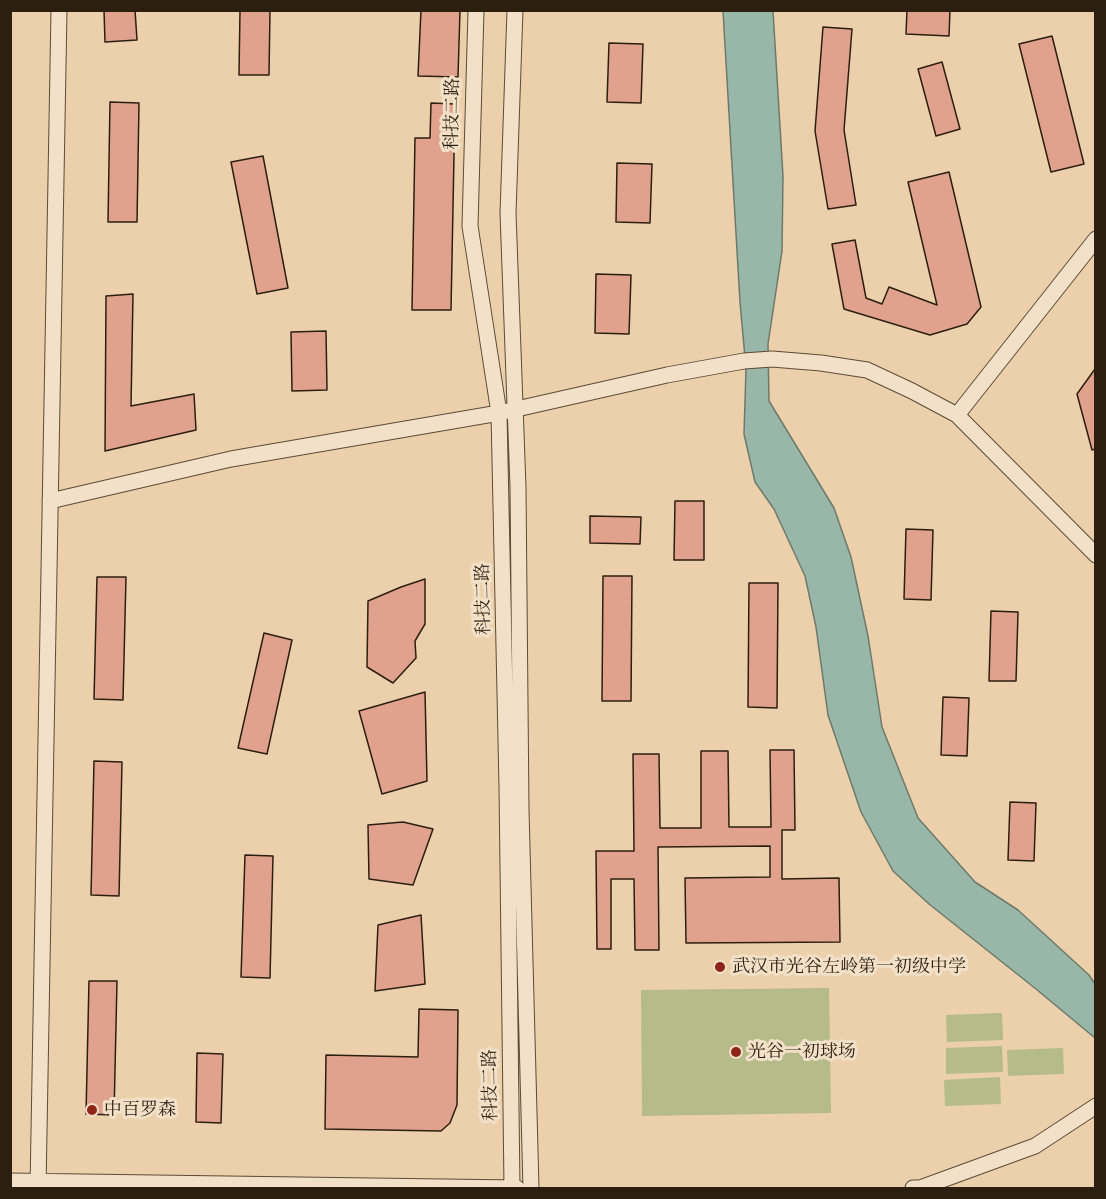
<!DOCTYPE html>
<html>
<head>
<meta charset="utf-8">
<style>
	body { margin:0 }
	#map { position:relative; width:1106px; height:1199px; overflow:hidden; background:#ebd0ab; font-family:"Gentium Book Plus",serif }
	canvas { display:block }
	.frame { position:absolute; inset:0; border:12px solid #2c1f0f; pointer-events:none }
</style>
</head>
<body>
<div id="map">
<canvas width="1106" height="1199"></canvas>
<div class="frame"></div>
</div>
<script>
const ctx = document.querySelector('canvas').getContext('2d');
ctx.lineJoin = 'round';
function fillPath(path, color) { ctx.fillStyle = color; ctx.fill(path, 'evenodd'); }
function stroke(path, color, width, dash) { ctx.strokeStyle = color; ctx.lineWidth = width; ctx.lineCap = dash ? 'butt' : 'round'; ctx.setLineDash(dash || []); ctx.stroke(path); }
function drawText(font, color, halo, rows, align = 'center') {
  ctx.font = font + ' "Gentium Book Plus","Noto Serif SC",serif'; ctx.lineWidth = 6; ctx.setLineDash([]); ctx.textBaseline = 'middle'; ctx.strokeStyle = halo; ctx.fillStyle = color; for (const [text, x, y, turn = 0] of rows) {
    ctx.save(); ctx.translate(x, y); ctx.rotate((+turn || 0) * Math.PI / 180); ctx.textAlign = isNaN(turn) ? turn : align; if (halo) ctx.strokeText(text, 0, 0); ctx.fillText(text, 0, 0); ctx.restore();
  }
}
fillPath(new Path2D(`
	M829 988 831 1113 642 1116 641 990Z
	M1002 1013 1003 1040 947 1042 946 1015Z
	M1002 1046 1003 1072 946 1074V1048Z
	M1063 1048 1064 1074 1008 1076 1007 1050Z
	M1000 1077 1001 1104 945 1106 944 1080Z`), '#b6bb8a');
const water = new Path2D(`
	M723 11H773L783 176 782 251 768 344 769 401 834 508 851 557 868 636 882 727 918 818 975 882 1018 910 1089 975 1095 984V1038L1036 989 929 904 893 871 861 812 828 715 816 627 805 576 774 509 755 482 744 434 746 369 740 302Z`);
fillPath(water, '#98b7a8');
stroke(water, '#6d7a6b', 1.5);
const building = new Path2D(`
	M104 10H135L137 40 105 42Z
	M240 10H270L269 75H239Z
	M421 10H460L458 77 418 76Z
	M907 10H950L949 36 906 34Z
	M823 27 852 29 844 130 856 205 828 209 815 131Z
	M1052 36 1084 164 1051 172 1019 44Z
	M609 43 643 44 641 103 607 102Z
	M942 62 960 129 936 136 918 69Z
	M110 102 139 103 137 222H108Z
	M431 103 455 104 451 310H412L415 138H430Z
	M263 156 288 288 257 294 231 162Z
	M617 163 652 164 650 223 616 222Z
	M949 172 981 307 967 324 930 335 844 309 832 244 855 240 866 298 882 304 889 287 937 305 908 182Z
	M596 274 631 275 629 334 595 333Z
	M133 294 131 406 194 394 196 430 105 451 106 296Z
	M326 331 327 390 292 391 291 332Z
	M1095 369V449L1092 450 1077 394Z
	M675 501H704V560H674Z
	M590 516 641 517 640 544 590 543Z
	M906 529 933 530 931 600 904 599Z
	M603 576H632L631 701H602Z
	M97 577H126L123 700 94 699Z
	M425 579V624L415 641 416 658 393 683 367 667 368 601 401 587Z
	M749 583H778L777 708 748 707Z
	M991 611 1018 612 1016 681H989Z
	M264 633 292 640 267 754 238 748Z
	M425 692 427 781 382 794 359 711Z
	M943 697 969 698 967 756 941 755Z
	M770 750H794L795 830H782V879L839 878 840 942 686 943 685 878 770 877V846L658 847 659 950H635L634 879H611V949H597L596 851H634L633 754H659L660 828H701V751H728L729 827H771Z
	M94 761 122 762 119 896 91 895Z
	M1010 802 1036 803 1034 861 1008 860Z
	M403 822 433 829 413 885 369 879 368 825Z
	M245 855 273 856 270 978 241 977Z
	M421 915 425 984 375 991 378 925Z
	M89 981H117L114 1115 86 1114Z
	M419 1009 458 1010 457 1105 450 1123 441 1131 325 1129 326 1055 418 1057Z
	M197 1053 223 1054 221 1123 196 1122Z`);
fillPath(building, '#e1a28d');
stroke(building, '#2c1f0f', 1.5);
const minor = new Path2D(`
	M476 10 470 226 499 413 507 787 512 1188
	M515 10 508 213 518 487 521 810 531 1188
	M957 415 1096 239
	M50 501 231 459 499 413 667 375 744 361 772 359 821 363 867 370 912 391 957 415 1096 555
	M10 1181 517 1188
	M38 1188 59 10
	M913 1188H920L1035 1146 1096 1106`);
stroke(minor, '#5c4b36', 17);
stroke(minor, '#f2e0c8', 15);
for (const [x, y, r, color] of [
	[720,967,6,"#8f2418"],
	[736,1052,6,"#8f2418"],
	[92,1110,6,"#8f2418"]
]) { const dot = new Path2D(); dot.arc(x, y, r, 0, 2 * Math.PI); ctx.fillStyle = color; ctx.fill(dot); stroke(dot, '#f2e0c8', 2); }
drawText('18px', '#2c1f0f', '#f2e0c8', [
	["科技二路",453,114,-89],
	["科技二路",484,599,-91],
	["科技二路",491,1085,-91]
]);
drawText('18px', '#2c1f0f', '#f2e0c8', [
	["武汉市光谷左岭第一初级中学",732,967],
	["光谷一初球场",748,1052],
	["中百罗森",104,1110]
], 'left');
</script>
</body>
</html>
